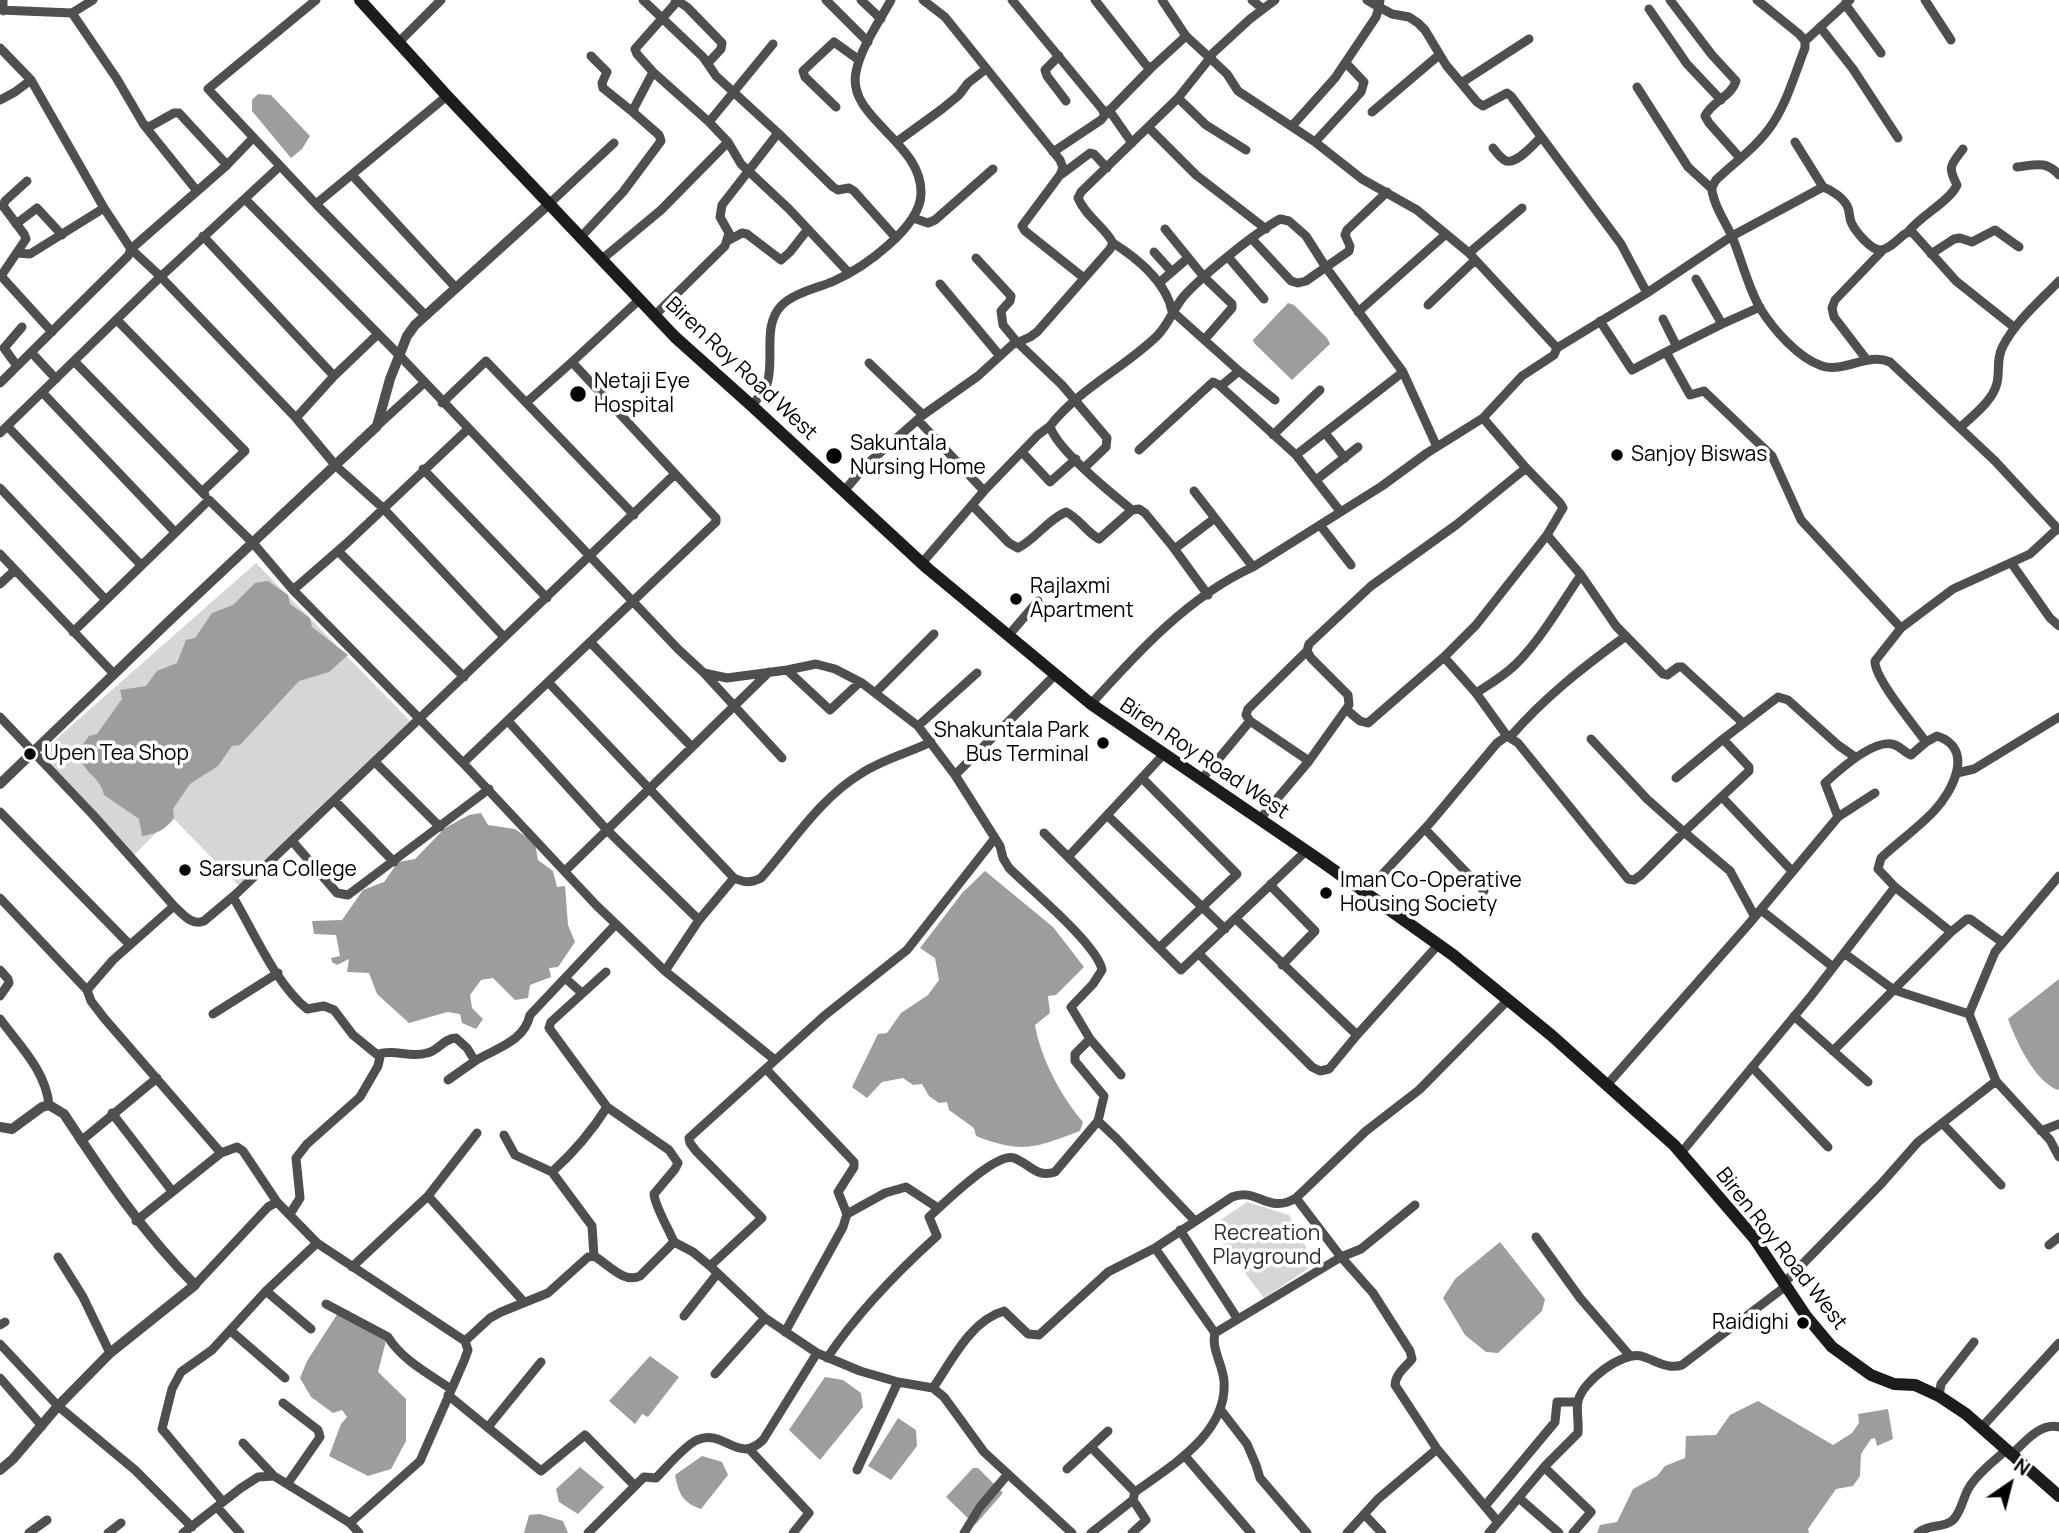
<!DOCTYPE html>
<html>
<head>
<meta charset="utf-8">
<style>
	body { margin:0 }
	#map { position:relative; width:2059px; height:1533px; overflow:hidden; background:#fff; font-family:Manrope,sans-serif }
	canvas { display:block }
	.north { position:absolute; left:1975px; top:1449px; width:70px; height:70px; -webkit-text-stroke:5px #fff; paint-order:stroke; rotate:35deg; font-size:19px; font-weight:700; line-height:28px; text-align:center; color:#000 }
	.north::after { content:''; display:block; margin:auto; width:24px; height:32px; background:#000; clip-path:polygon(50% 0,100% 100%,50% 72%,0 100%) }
</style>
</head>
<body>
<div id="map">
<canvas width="2059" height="1533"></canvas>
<div class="north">N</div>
</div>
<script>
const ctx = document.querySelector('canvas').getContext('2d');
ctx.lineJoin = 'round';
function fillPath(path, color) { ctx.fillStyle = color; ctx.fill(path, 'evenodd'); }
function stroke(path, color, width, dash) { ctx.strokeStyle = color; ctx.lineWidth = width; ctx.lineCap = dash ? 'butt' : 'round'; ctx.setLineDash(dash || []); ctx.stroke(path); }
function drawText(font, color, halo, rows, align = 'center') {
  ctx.font = font + ' Manrope,sans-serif'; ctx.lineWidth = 7; ctx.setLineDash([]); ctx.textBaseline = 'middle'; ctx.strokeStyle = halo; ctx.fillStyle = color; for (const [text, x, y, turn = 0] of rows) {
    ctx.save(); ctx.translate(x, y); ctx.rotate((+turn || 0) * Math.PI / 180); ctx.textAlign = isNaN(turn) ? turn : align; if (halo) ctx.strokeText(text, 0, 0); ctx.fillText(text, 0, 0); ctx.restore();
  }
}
fillPath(new Path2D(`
	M256 563 410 721 239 886 172 817 134 855 38 755Z
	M1247 1202 1289 1215 1315 1264 1264 1298 1210 1227Z`), '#d6d6d6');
fillPath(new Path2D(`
	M258 94 271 95 310 136 302 149 291 158 252 111V100Z
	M1288 303 1294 305 1327 338 1330 344 1292 380 1254 343 1253 340Z
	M268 581 288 595 290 604 310 618 312 627 348 655 329 672 299 681 240 745 232 746 218 766 190 784 173 809 174 818C165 830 157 834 142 836L139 819 104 795C100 775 82 774 78 751L89 736 97 734 122 699 120 690 146 686 157 671 177 663 186 640 195 638 212 613 233 605 255 583Z
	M481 813 488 825 515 829 535 843 538 860 553 871 557 887 565 886 568 925 575 942 558 967 549 968 551 977 530 985 528 998 515 1000 493 978 481 980 470 995 472 1008 483 1019 476 1029 462 1023 460 1014 447 1012 409 1023 377 994 369 973 347 972 349 959 337 965 332 962 331 958 340 956 336 935 314 934 312 921 342 920 363 890 384 882 398 862 415 859 445 828 469 815Z
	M985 871 1053 927 1084 967 1056 995 1048 996 1050 1013 1035 1025C1040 1057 1062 1098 1083 1122L1080 1131C1035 1148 1022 1154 976 1136L974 1128 949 1110 947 1102 939 1103 929 1096 922 1084 913 1085 903 1078 882 1082 867 1098 852 1087 878 1034 887 1033 901 1013 928 995 939 980 935 958 920 948 963 892Z
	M2059 979V1089L2058 1090C2035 1082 2016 1041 2008 1019Z
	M1500 1242 1545 1299 1542 1311 1498 1353 1486 1352 1465 1335 1443 1298 1455 1279Z
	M338 1313 386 1341 378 1372 406 1399V1441L391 1469 368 1476 329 1456 341 1424 347 1417 342 1410 333 1413 311 1397 300 1378 307 1361Z
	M650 1356 679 1377 648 1417 642 1414 635 1424 609 1401Z
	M825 1377 843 1380 861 1393 863 1407 820 1460 789 1430Z
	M1758 1401 1833 1445 1852 1433 1859 1423 1858 1414 1888 1409 1893 1439 1877 1446 1875 1438 1871 1439 1861 1454 1860 1476 1853 1486 1836 1489 1808 1529 1809 1533H1597L1600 1525 1617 1522 1633 1489 1657 1476 1665 1466 1685 1458 1686 1436 1716 1435 1730 1415Z
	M898 1418 916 1430 917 1446 891 1480 868 1466Z
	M702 1456 722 1462 728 1475 701 1509C682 1502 679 1494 675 1475Z
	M580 1467 604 1487 578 1514 559 1502 556 1489Z
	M973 1468H978L1003 1493 975 1525 946 1497Z
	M540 1514 563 1521 568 1533H524L529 1515Z`), '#9d9d9d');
stroke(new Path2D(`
	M316 0 208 89 316 204 425 315
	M643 0 703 57 716 76 778 133 722 205 720 217 729 233 725 246 654 316
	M826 0 868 42
	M861 0 881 19
	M923 0 945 17 1060 160 1063 168 1060 175 1022 226 1025 231 1084 278
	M1012 0 1102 109 1105 115 1101 120 1053 152
	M1095 0 1146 65 1151 68 1186 36
	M1252 0 1263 9
	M1380 0 1379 7 1392 14 1409 17 1418 23 1425 30 1446 65 1477 102 1483 106 1507 93 1511 96 1621 244 1647 293
	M1670 0 1712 55 1736 81C1731 97 1712 101 1705 116L1709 123 1740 158
	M1757 0 1799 34 1805 41V48C1795 73 1788 100 1773 123 1759 145 1735 162 1716 180 1712 186 1711 189 1713 195 1716 210 1727 224 1733 239 1742 261 1748 287 1760 308 1773 329 1798 358 1822 366 1845 373 1867 352 1890 362L1995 461 2059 530
	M1925 0 1951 40
	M1845 4 1881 53
	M1649 9 1687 64 1721 100
	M0 10 72 13 93 0
	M3 11V0
	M72 13 117 79 144 125 149 127 174 113H179L227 165
	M1820 27 1853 69 1898 138
	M1805 41 1850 0
	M398 43 441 0
	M0 48 31 80 104 208 131 249 128 256 0 383
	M591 56 607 72 602 83 603 88 634 113
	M1059 56 1045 70 1047 76 1066 101
	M653 72 709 122 728 142 741 164 789 209 849 273
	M1461 83 1529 39
	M1637 87 1688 167 1711 188
	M1178 98 1206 125 1246 150
	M0 100 15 92 31 80
	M836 107 805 77 803 71 834 42 859 60
	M1109 110 1132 143
	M1372 112 1439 55
	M1105 115 1151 68
	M709 122 773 44
	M144 125 197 191
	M1292 126 1335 78 1376 17 1379 7 1367 0
	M1148 127 1196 175 1266 229
	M778 133 833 187 838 190 849 188 854 191 896 238
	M253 138 227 165 131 249 160 276 296 418 336 466 383 508 504 637
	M898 141 942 109 959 95 968 83 986 69
	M1315 142 1361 92 1364 82 1346 63
	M1795 142 1823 187
	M1493 148C1496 152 1502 159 1506 161 1517 164 1534 144 1541 137
	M2017 167C2035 165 2046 160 2059 175
	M1062 174 1090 153 1094 154 1107 168
	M352 175 456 288
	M27 181 5 201 3 206 24 234 26 239 1 276 52 332
	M245 199 400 356 678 649 704 673 727 678 787 670 816 664 835 669 862 683 918 726 955 775 1000 846 1003 858 1009 868C1029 888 1098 945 1102 970L1093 984 1071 1007 1090 1039 1075 1054V1061L1104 1096 1098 1121 1055 1172C1036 1178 1030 1164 1014 1158 996 1152 943 1204 929 1217L937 1236C896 1273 858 1312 827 1358
	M316 204 447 96
	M549 204 614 143
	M913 218 928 223 935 220 993 169
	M16 224 37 208 62 235
	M1165 229 1204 277 1232 304V308L1205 339
	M1908 232C1921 215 1949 202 1957 185 1947 166 1951 165 1963 149
	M203 236 334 376 296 418
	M580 238 623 192 661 141 659 135 634 113V108L653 72 637 54 635 49 674 5 676 0 687 7 722 43 721 49 708 63
	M1252 239 1291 281 1298 283 1306 281 1349 251 1350 246 1345 235 1347 230 1387 192
	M729 240 742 233 747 234 781 260 790 252 808 229
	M1113 243C1137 258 1166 282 1172 311L1239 371 1275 400
	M1154 252 1172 272
	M17 253 30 254 104 208
	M1469 253 1522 208
	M1931 254 1954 239 1960 238 1972 242 1995 230 2019 247
	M976 258 1011 296 1010 301 1001 311 1003 325 1017 342 1062 385 1107 438 1106 447 1084 468
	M1229 258 1264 299
	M601 260 661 210 728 142
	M1696 279 1722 324 1760 307
	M1159 283 1188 258
	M940 284 1000 356
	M1428 305 1475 260
	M1358 312 1446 234
	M1663 319 1676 345
	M117 320 245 451 202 492
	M1600 321 1632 370 1666 352
	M1557 348 1647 293 1732 236 1823 187C1832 190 1845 199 1848 208 1850 213 1849 219 1852 224 1856 232 1871 250 1880 250 1890 250 1900 236 1908 232L1913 233 1956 281 2015 328
	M31 352 56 379
	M1867 360 1834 317 1832 308 1835 300 1883 250
	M74 361 205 495
	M869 363 923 415
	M17 366 4 348 22 327
	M334 376 378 334
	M1221 386 1239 371
	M42 392 175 532
	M527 402 572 362
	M442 403 486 361 634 515
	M752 406C757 399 764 391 767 384 775 360 762 326 781 306 793 293 818 288 834 281 863 268 920 228 921 194 923 142 846 118 856 72 861 47 879 22 891 0
	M1483 418 1526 468 1560 503 1563 508 1547 535 1476 625 1444 657 1476 693C1490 684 1504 676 1516 664 1542 638 1560 605 1581 575L1616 626 1663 674 1667 675 1678 667H1682L1743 723
	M918 420 984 491
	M7 426 141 565
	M377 426 424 383
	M1960 428C1972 416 1993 401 1997 383 2000 370 1996 359 2003 346 2016 321 2040 301 2059 281
	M468 429 347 543 293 590 463 763 716 522V518L572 362 639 300
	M0 433 154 283 280 166
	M1325 433 1345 458
	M1273 435 1320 390
	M1139 450 1213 382 1219 385 1296 455 1340 511
	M1022 452 1050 482 1076 459
	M1296 455 1403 372
	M423 469 547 598
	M1316 480 1358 447
	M0 488 106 600
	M845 490 866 465 923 415 978 376 1012 345 1030 337 1037 332 1110 249 1113 243C1104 226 1086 217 1078 198L1081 192 1178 98 1210 58 1186 36 1162 0
	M1194 491 1253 567
	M972 505 1009 543 1018 548C1036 539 1047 520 1066 512 1079 518 1086 532 1099 539L1132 510 1139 509 1145 513 1173 547H1177L1215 518
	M1132 510C1112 494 1056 449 1050 426 1079 389 1124 368 1157 336 1169 324 1173 309 1184 296 1204 274 1255 233 1280 219L1289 221 1306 236 1325 266 1403 372 1437 447
	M1320 525 1351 565
	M1547 535 1581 575
	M1173 547 1208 595
	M338 551 464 677
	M0 554 114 674
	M922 563 984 491 1038 435 1050 426
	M2012 564 2050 618 2059 626
	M0 584 15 570
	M1901 628 1953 589 2030 554 2057 529
	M73 632 209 500 253 543 293 590
	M1008 636 1038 601
	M591 643 692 747
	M1307 651 1248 709 1246 715 1250 721 1309 761
	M787 670 830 710 860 682
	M704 673 782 758
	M549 683 734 878
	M876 692 934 634
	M1476 693 1507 736
	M1091 704C1137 653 1189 596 1253 567L1382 486 1427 453 1483 418 1522 376 1554 355 1557 348 1469 253 1417 210 1362 179 1315 142 1238 91 1227 74 1210 58 1213 53 1250 19 1275 0
	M1347 710 1360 721 1368 723 1444 657
	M0 717 94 816 174 906
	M508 721 607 830 699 920
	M918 726 977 673
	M1510 737C1545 697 1583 667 1626 636
	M1591 739 1647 799 1684 832 1749 771V767L1723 739 1778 697 1788 700 1838 745 1855 757
	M375 762 440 827
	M463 763 596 905 665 971
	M1957 773 1974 769 2059 717
	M955 775 1055 675
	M1142 778 1237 874 1159 948
	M1676 778 1723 739
	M1201 780 1250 721
	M1722 797 1792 871
	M335 801 394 862
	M0 812 130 945
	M1107 815 1225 929
	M1838 817 1875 793
	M1259 820 1309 761 1349 705 1348 695 1311 658 1307 651 1309 644 1371 586 1456 525 1526 468
	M1425 829 1484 891
	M1044 833 1181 970 1306 851
	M293 842 337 893 348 895 489 789
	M1068 857 1163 755
	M565 871 769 672
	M2059 876 1995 952 1969 1014 1996 1081 2050 1140 2059 1157
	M1272 883 1270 885 1315 931 1282 965
	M1365 893 1430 823 1497 743 1507 736 1518 743 1628 879 1634 880 1641 875 1684 832 1730 871 1755 917
	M233 897C254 932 275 983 307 1009L324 1006 334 1010 353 1035 380 1057 378 1066 360 1097 307 1144 296 1158 300 1198 290 1214
	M0 898 87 990 91 1001 104 1018 221 1153
	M1761 910 1833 967
	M1236 919 1357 1035 1438 945
	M1951 932 1967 919H1970L2002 942
	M1844 953 1894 990 1969 1014
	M1199 954 1312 1067 1320 1071 1329 1069 1357 1035
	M0 970 8 979 9 983 0 996
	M606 972 551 1022 549 1028 607 1107 669 1150 678 1163 675 1169 654 1194C654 1204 669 1230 674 1242
	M565 978 582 993
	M87 990 113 960 174 906C183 914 191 926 204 921L236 894 675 474
	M213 1014 278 973
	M1794 1016 1868 1082
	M0 1019C19 1045 46 1071 49 1105
	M1090 1039 1121 1075
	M1833 1051 1951 932 1895 887
	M378 1054C395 1049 410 1058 427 1053 438 1051 444 1038 456 1038L467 1048 475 1061C496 1048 524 1042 530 1015L615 925
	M775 1060 665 971 699 920 734 878C745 883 751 883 761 878 793 842 820 798 862 773 882 760 908 753 931 742
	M1752 1067 1828 1147
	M766 1069 854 1162V1167L838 1192 847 1214 843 1227 785 1332
	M448 1080 475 1061
	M1606 1086 1748 925 1838 817 1825 783C1838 771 1872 740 1892 744 1899 745 1904 752 1911 755L1926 742C1914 725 1874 678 1875 661L1901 628 1801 520 1772 456 1704 391 1690 395 1666 352 1722 324
	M112 1113 172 1191
	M1098 1121 1117 1139 1194 1220
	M1942 1123 2001 1185
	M2041 1131 2059 1124
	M504 1135 515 1155 552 1172C573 1153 592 1131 607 1107
	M81 1141 157 1078
	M1681 1153 1811 996 1895 887 1878 869 1881 858C1898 842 1918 828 1934 811 1953 791 1975 748 1937 736L1926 742
	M552 1172 592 1226 594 1256
	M428 1196 524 1302
	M1296 1198 1341 1257 1373 1293 1410 1351 1412 1359C1405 1368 1396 1373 1395 1385L1437 1449
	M847 1214 885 1193 906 1187 938 1208
	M136 1221 221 1153 237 1147 243 1151 277 1202 317 1243 465 1341 468 1350 464 1361 420 1461 350 1523
	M1180 1230 1237 1318
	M1536 1237 1580 1298 1630 1356
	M2049 1245 2059 1237
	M1155 1248 1215 1333
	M58 1257 83 1297 110 1353
	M710 1266 762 1218 696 1151 690 1143 689 1138 824 1016 907 950 995 838
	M352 1267 428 1196 477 1133
	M1784 1283 1881 1184 1918 1142 1996 1081
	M195 1285 268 1207 277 1202
	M266 1291 311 1329
	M326 1304 388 1337C402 1360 429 1374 451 1389
	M684 1316 717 1274
	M0 1325 5 1322
	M231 1331 285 1378
	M465 1341 490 1318 501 1312 548 1293 588 1257 594 1256C608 1264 624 1284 640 1276L674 1242 693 1252 710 1266 765 1318 817 1353 860 1371 898 1382 933 1388 944 1397 984 1452 1072 1533
	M0 1344 58 1406 135 1470 192 1527
	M715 1374 765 1318
	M0 1378 42 1426
	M933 1388C951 1362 971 1320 1004 1311L1028 1334 1039 1335 1108 1272 1155 1248 1232 1197C1258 1187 1268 1215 1296 1198L1366 1131 1419 1090 1508 1000
	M448 1395 541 1471 585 1435 635 1486
	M1939 1396 1941 1384 1974 1342
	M283 1403 318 1430 320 1437 288 1483
	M1220 1409 1247 1444 1256 1465 1260 1478 1307 1533
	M488 1427 541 1362
	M1981 1428 2059 1343
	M243 1443 274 1476
	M1091 1447 1135 1492
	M750 1450 809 1513 793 1533
	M2011 1455C2024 1443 2040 1422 2059 1427
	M1185 1456 1251 1533
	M1544 1467 1591 1512 1573 1533
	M1067 1469 1108 1431
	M857 1470 898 1382
	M1519 1498 1559 1533
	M223 1502 162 1429 172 1389 181 1372 212 1350 266 1291 317 1243
	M1485 1506 1555 1422 1557 1402H1577
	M217 1507 240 1533
	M1364 1514 1382 1533
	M29 1533 47 1520
	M108 1533 121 1523
	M183 1533 241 1488 258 1477 274 1476 350 1523 359 1533
	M588 1533 644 1477 656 1478C666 1468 684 1446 697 1440 725 1428 737 1465 763 1440L817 1353
	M964 1533 980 1507 1008 1474
	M1091 1533 1133 1500
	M1132 1533 1146 1520 1133 1500 1135 1492C1171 1466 1228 1433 1224 1381 1223 1365 1211 1349 1215 1333L1341 1257 1361 1249 1415 1205
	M1347 1533 1378 1499 1437 1449 1498 1522
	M1489 1533 1546 1465 1578 1433C1579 1423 1576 1409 1578 1401 1583 1381 1621 1352 1641 1356 1655 1360 1668 1370 1682 1365L1786 1286
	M1918 1533C1930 1523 1943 1529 1953 1520 1962 1511 1963 1496 1970 1486 1979 1472 1994 1461 2005 1451`), '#4f4f4f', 9);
stroke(new Path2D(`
	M0 784 167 623 377 426 390 379 407 336 415 325 549 204
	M0 1127 12 1129 42 1107 49 1105 64 1114C104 1175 143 1233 195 1285L110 1353 58 1406 13 1459 0 1470`), '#4f4f4f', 10);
stroke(new Path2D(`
	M360 0 447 96 675 337 752 406 927 568 1091 704 1321 861 1453 955 1551 1035 1674 1145 1754 1238 1806 1316 1832 1347 1871 1375 1894 1384 1915 1385 1939 1396 1966 1414 2059 1496`), '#1c1c1c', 12);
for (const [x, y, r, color] of [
	[578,394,9,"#000"],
	[1617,455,7,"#000"],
	[834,456,9,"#000"],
	[1016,599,7,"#000"],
	[1103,743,7,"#000"],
	[30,754,7,"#000"],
	[185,870,7,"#000"],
	[1326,893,7,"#000"],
	[1803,1323,7,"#000"]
]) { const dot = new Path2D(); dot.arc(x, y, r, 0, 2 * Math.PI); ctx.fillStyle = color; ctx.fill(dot); stroke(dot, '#fff', 2.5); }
drawText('21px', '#000', '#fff', [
	["Biren Roy Road West",741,369,43],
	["Biren Roy Road West",1204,759,34],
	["Biren Roy Road West",1781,1249,52]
]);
drawText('21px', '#000', '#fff', [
	["Netaji Eye",594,382],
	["Hospital",594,406],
	["Sakuntala",850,444],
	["Nursing Home",850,468],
	["Sanjoy Biswas",1631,455],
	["Rajlaxmi",1030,587],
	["Apartment",1030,611],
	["Shakuntala Park",1089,731,"right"],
	["Bus Terminal",1089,755,"right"],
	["Upen Tea Shop",44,754],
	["Sarsuna College",199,870],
	["Iman Co-Operative",1340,881],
	["Housing Society",1340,905],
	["Raidighi",1789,1323,"right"]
], 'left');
drawText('21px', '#2d2d2d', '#fff', [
	["Recreation",1267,1234],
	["Playground",1267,1258]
]);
</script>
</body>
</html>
